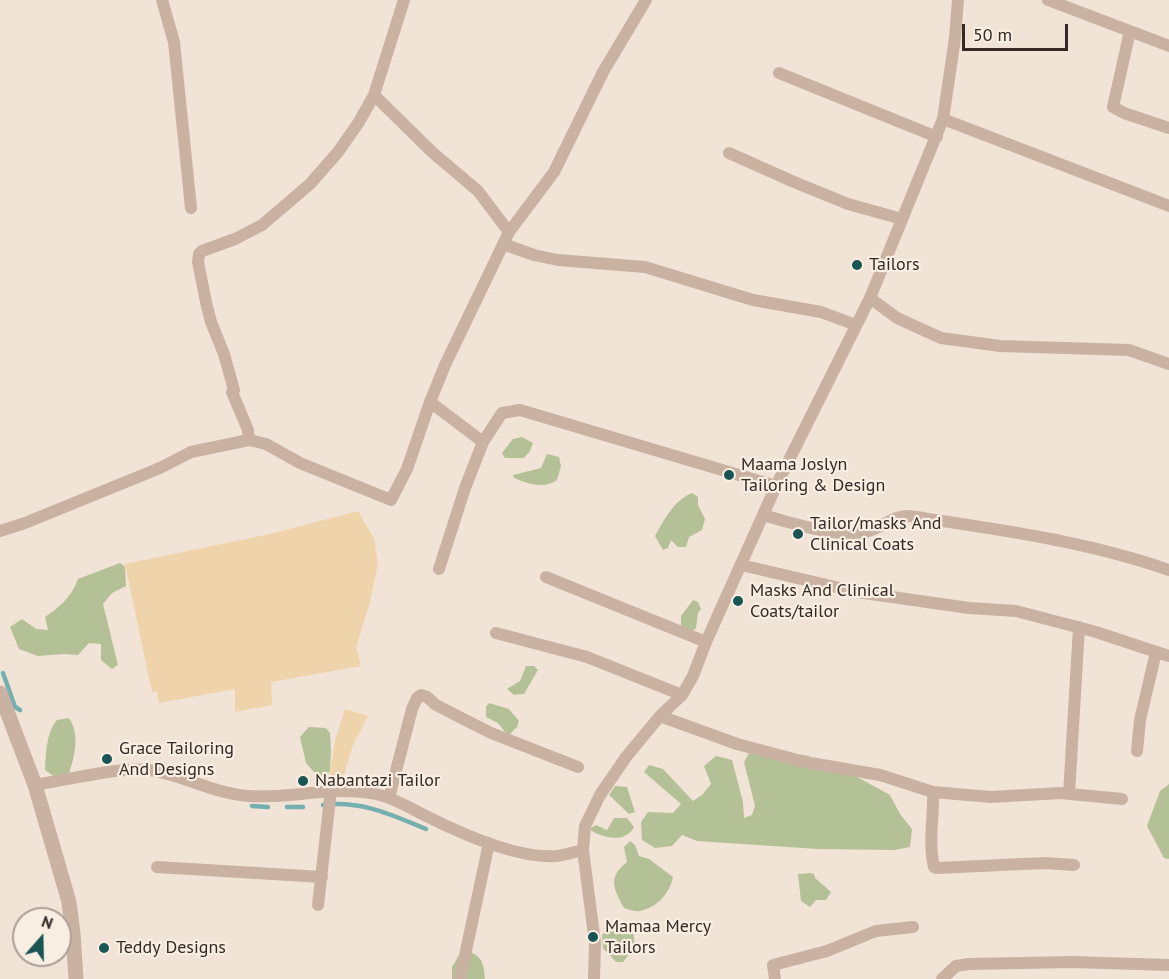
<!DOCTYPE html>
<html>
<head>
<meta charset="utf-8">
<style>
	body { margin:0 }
	#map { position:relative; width:1169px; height:979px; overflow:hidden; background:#f1e3d6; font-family:"PT Sans",sans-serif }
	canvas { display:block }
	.north { position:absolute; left:12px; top:907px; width:60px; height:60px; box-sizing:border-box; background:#f9eee2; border:2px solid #aa9f96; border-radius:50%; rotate:20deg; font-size:16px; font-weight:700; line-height:24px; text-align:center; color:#342925 }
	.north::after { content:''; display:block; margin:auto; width:21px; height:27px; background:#1a5556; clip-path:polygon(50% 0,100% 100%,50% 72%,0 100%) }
	.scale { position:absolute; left:962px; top:24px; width:106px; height:27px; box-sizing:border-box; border:3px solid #342925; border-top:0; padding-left:8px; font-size:18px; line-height:21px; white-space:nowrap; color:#342925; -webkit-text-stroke:4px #f9eee2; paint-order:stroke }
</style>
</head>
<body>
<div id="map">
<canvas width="1169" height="979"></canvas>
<div class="north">N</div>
<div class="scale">50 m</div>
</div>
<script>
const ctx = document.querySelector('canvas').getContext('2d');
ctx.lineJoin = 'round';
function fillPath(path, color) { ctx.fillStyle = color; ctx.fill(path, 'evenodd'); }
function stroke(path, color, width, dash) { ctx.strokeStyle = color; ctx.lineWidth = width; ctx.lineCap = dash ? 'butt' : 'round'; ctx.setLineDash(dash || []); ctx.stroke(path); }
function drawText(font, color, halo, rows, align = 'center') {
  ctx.font = font + ' "PT Sans",sans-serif'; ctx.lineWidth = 4.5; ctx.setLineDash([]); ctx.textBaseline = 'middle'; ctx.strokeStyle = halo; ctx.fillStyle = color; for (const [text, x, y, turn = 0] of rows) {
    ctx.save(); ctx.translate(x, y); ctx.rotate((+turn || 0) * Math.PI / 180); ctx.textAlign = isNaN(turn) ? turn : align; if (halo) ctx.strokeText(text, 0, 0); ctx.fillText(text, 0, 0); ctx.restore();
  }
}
fillPath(new Path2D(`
	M522 437 533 443 530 451 524 458H505L502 453 513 439Z
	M547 454 559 457 561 466 557 480C545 489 527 484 514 478L513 475 541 468Z
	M692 493 698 497V505L705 519 702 530 689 537 686 547H678L671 540 668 548 663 550 655 536C664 520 674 500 692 493Z
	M120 563 125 567 126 586 112 593 103 604 118 665 112 669 101 660V644L89 643 78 655 64 654 38 656 19 649 10 627 22 619 36 629 48 630 45 617C60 607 72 596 78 579Z
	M693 600 698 602 701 609 698 613 696 628 690 633 681 627V616Z
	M526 666H534L538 670 524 694 514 695 507 689 520 681Z
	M489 703 509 709 519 721 517 727 508 736 498 723 486 717V707Z
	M69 718C80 734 75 756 69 773L55 777 45 770C46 754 46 733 57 720Z
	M309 727 326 728 330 733 331 751 330 771 322 781 306 763 300 737Z
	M752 748 809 756 815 766H837L890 795 900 814 912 829 910 847 894 850 818 849 697 841 682 835 672 846 655 848 642 840 641 822 648 812 673 813 681 804 644 772 649 765 663 769 693 801 702 795 711 784 704 766 716 756 732 760 743 802 744 818 752 815 755 806 744 762Z
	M1169 784V859L1164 858 1147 826 1160 791Z
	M615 786 627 787 635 812 629 814 609 795Z
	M614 818H627L634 827C625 844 602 838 589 829L596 825 607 830Z
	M630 841 635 845 639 856 649 859 673 877C670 893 656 909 639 911 635 912 628 909 624 908 614 889 607 878 627 862L624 847Z
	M811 873 814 874 815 878 831 892 826 900H816L810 907 801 901 798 874Z
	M616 922C624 922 628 923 632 931 638 944 631 952 623 962H616L603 948 602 935Z
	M470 952C483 957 484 966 485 979H452V967L459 955Z`), '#b4c096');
fillPath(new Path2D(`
	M358 511 374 539 378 564 369 606 356 647 361 666 271 682 272 705 235 712V689L159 703 157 691 152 692 125 564 270 534Z
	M345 709 368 716 353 745 339 791H327L335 741Z`), '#efd4ab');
stroke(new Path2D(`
	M3 673 15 707 20 710
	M323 805C361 800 392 815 426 829
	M252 806 268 807
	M287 807H303`), '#75afaf', 4.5);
stroke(new Path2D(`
	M162 0 174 42 191 208
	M1048 0 1169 46
	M1130 31 1113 107 1124 113 1169 128
	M779 73 937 137
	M374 95 432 152 478 191 509 232
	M943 119 1169 206
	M729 153 794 182 848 204 902 219
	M503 244 534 255 558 260 645 267 753 300 821 312 856 325
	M870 298 897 318 941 338 1000 346 1129 350 1169 364
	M430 402 483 442 502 413 520 410 776 486
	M249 440 248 430 232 392 234 390 224 354 211 322 206 302 198 262 199 254 202 251 235 239 262 225 310 184 338 152 359 122 374 95 404 0
	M763 515C791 523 837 538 865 532 881 529 893 515 909 516 996 529 1085 541 1169 570
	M0 531 25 523 160 468 191 452 249 440 266 444 300 463 391 500 407 469 430 402 445 365 509 232 554 172 603 72 646 0
	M741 565 857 592 969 608 1016 611 1096 632 1169 656
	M439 569 465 488 483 442
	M546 577 706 642
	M496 633 587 657 682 695
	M660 716 737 744 805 762 880 775 933 792 991 797 1060 793 1122 799
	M1137 751 1140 720 1156 652
	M35 785C67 780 117 767 148 770 180 773 213 794 249 796 292 799 333 785 376 794 394 798 410 808 426 816 460 833 517 859 556 856 565 855 574 852 583 850
	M933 792C934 817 928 842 934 867L937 868 1045 863 1074 865
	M1069 794 1079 627
	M389 798 412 709 417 698 421 695 427 697 436 705 491 733 578 767
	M157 867 322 877
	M318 905 331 790
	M460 979 489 843
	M594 979 595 943 583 850 585 826 600 795 626 757 660 716 682 695 693 676 706 642 776 486 870 298 943 119 955 38 958 0
	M775 979 773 965 827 951 876 931 913 927
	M942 979 956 966 969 964 1072 962 1169 965`), '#c9b2a2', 12);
stroke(new Path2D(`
	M0 693 35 785 69 902 73 933 76 979`), '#c9b2a2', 15);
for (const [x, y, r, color] of [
	[857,265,6,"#1a5556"],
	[729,475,6,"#1a5556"],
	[798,534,6,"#1a5556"],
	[738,601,6,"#1a5556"],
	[107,759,6,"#1a5556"],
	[303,781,6,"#1a5556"],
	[593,937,6,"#1a5556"],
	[104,948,6,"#1a5556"]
]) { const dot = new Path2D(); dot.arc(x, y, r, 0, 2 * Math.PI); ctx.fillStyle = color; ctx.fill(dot); stroke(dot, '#f9eee2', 2); }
drawText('18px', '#342925', '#f9eee2', [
	["Tailors",869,265],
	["Maama Joslyn",741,465],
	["Tailoring & Design",741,486],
	["Tailor/masks And",810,524],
	["Clinical Coats",810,545],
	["Masks And Clinical",750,591],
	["Coats/tailor",750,612],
	["Grace Tailoring",119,749],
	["And Designs",119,770],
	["Nabantazi Tailor",315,781],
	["Mamaa Mercy",605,927],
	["Tailors",605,948],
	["Teddy Designs",116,948]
], 'left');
</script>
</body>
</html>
